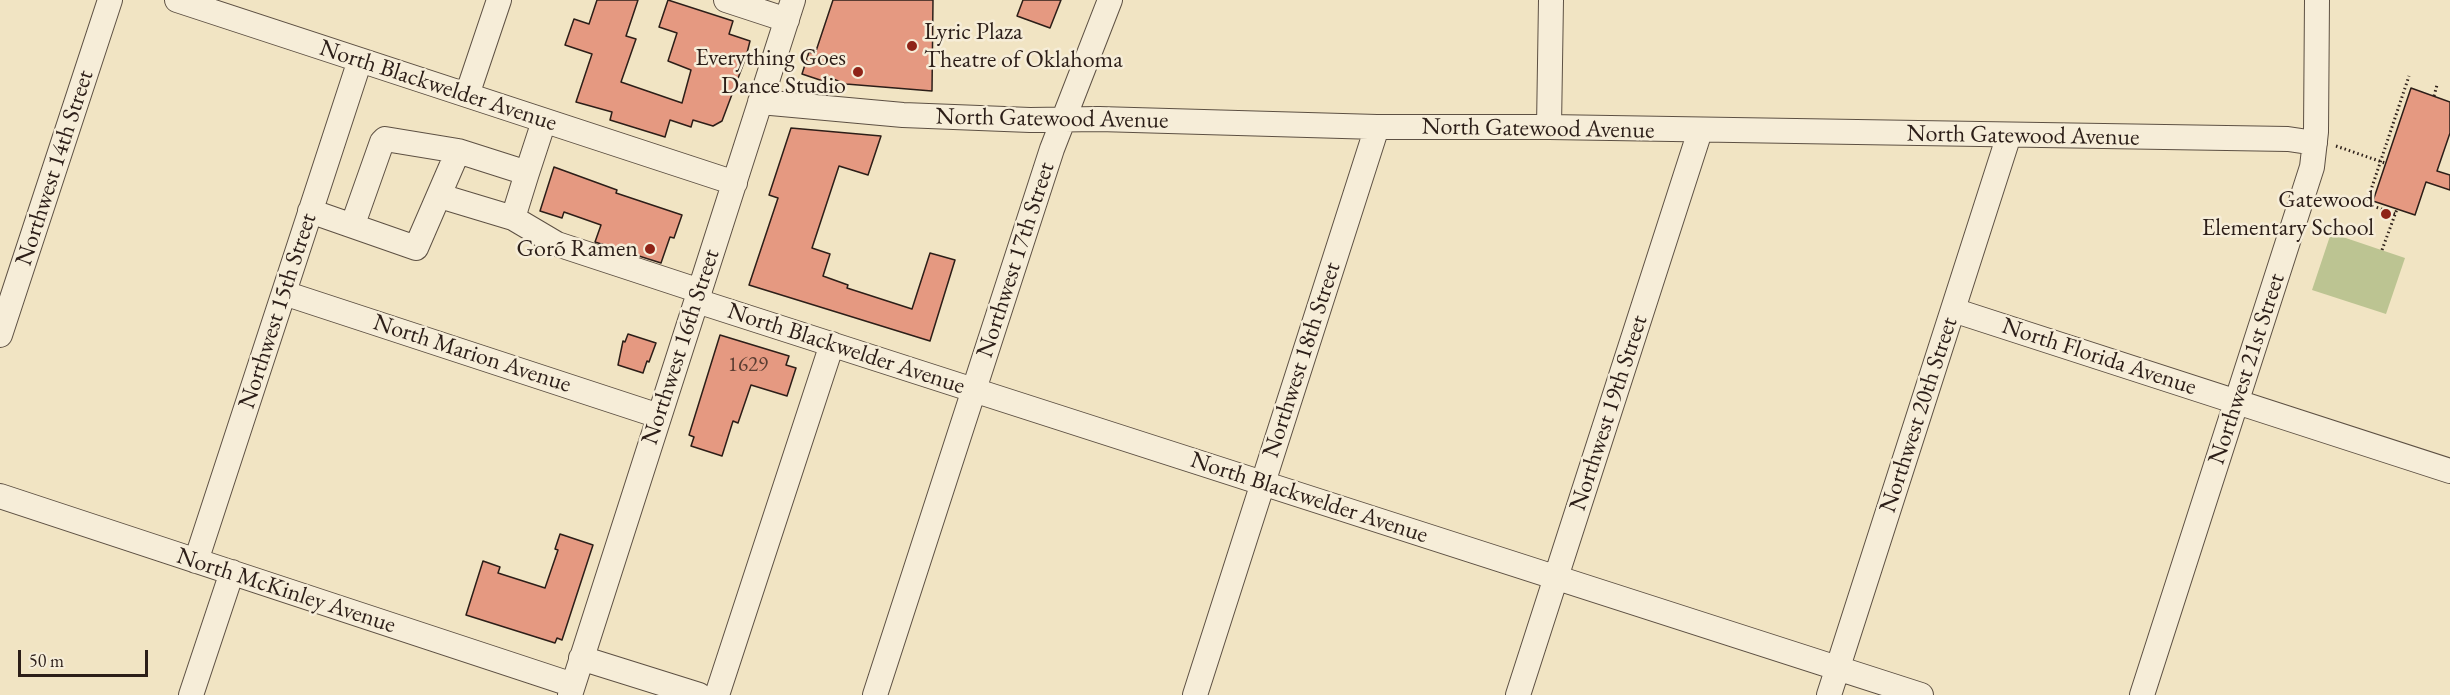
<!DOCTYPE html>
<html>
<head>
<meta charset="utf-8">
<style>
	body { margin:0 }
	#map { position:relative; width:2450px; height:695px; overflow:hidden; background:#f1e4c3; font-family:"EB Garamond",serif }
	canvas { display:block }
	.scale { position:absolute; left:18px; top:650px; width:130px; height:27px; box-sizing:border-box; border:3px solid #2c1e18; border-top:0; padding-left:8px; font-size:18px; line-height:21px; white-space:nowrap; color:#2c1e18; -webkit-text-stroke:4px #f6edd8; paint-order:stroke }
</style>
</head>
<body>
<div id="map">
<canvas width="2450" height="695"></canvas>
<div class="scale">50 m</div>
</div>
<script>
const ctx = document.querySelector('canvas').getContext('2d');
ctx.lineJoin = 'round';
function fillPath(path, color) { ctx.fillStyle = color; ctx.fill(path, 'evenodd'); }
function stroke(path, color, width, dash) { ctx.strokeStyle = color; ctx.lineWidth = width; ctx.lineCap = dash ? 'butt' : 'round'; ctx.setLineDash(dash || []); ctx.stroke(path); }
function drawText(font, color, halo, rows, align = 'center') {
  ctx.font = font + ' "EB Garamond",serif'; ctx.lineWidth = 5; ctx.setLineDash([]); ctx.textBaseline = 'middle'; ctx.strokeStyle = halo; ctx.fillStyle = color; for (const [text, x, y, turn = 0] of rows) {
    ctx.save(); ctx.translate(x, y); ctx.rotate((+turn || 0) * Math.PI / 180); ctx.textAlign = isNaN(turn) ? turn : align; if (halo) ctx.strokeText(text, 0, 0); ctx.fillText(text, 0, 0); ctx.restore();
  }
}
fillPath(new Path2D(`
	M2331 233 2405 258 2386 314 2312 290Z`), '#bcc492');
const building = new Path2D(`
	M597 0H638L626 36 636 39 621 82 682 103 691 70 668 61 677 33 659 27 668 0 733 21 729 34 750 41 746 57 722 121 713 126 693 120 691 127 670 120 665 137 610 120 612 112 576 102 592 54 565 45 574 19 589 24Z
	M833 0H933L932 91 846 84 828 77 826 82 802 74 809 52 815 54Z
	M1023 0H1061L1050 28 1017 16Z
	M2411 88 2450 102V133L2437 171 2450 175V190L2426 182 2415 215 2373 201Z
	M791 128 881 136 868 175 839 166 812 248 830 254 823 276 848 285 847 288 912 309 930 253 955 260 930 341 749 285 778 198 769 195Z
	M554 167 617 190 616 193 682 215 674 238 670 237 661 263 595 242 601 225 564 212 562 218 540 211Z
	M628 334 656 343 649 362 647 361 643 373 618 365 623 341 625 342Z
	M720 335 789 356 786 365 796 368 787 396 751 385 738 423 733 421 722 456 691 446 694 437 689 435Z
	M560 534 593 545 562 640 557 638 555 643 466 615 483 561 500 567 498 573 545 588 558 550 555 549Z`);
fillPath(building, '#e59981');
stroke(building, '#2c1e18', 1.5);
const minor = new Path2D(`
	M177 0 735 183
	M726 0 787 20
	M467 95 499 0
	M760 102 903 115 1030 120 1099 119 1377 127H1549L2288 139 2315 143
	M1549 127 1551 0
	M440 196 513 218 557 244 700 291
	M310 211 416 248 458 151 527 173 544 121
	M513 218 527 173
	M353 224 382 142 385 139 458 151
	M284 293 659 416
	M697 301 1921 695
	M1953 310 2450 471
	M0 335 110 0
	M0 496 573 685
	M196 561 360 60
	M581 658 699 695
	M191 695 232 572
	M570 695 793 0
	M717 695 832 344
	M875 695 1052 149 1110 0
	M1195 695 1377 127
	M1518 695 1700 131
	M1829 695 2009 135
	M2142 695 2312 167 2316 132 2317 0`);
stroke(minor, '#5d5043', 26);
stroke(new Path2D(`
	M826 62 837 63
	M2434 96 2437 85
	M2336 146 2385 163
	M2395 214 2370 205 2368 199 2409 76
	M2382 250 2397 209`), '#2c1e18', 3, [1.5, 3]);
stroke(minor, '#f6edd8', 24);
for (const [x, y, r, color] of [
	[912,46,6,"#8f2418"],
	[858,72,6,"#8f2418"],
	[2386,214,6,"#8f2418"],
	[650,249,6,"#8f2418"]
]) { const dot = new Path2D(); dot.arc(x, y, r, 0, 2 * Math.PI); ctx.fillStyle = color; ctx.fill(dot); stroke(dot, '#f6edd8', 2); }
drawText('21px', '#5a3d32', null, [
	["1629",748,365]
]);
drawText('24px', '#2c1e18', '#f6edd8', [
	["Lyric Plaza",924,32,"left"],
	["Theatre of Oklahoma",924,60,"left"],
	["Everything Goes",846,58],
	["Dance Studio",846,86],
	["Gatewood",2374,200],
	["Elementary School",2374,228],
	["Gorõ Ramen",638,249]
], 'right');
drawText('24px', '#2c1e18', '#f6edd8', [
	["North Blackwelder Avenue",438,86,18],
	["North Gatewood Avenue",1052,119,1],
	["North Gatewood Avenue",1538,129,1],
	["North Gatewood Avenue",2023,136,1],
	["Northwest 14th Street",55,168,-72],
	["Northwest 17th Street",1016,260,-72],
	["Northwest 15th Street",278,311,-72],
	["Northwest 16th Street",681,347,-72],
	["North Blackwelder Avenue",846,349,18],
	["North Marion Avenue",472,354,18],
	["North Florida Avenue",2099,357,18],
	["Northwest 18th Street",1302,360,-72],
	["Northwest 21st Street",2247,369,-72],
	["Northwest 19th Street",1609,413,-72],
	["Northwest 20th Street",1919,415,-72],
	["North Blackwelder Avenue",1309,498,18],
	["North McKinley Avenue",286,591,18]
]);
</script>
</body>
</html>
